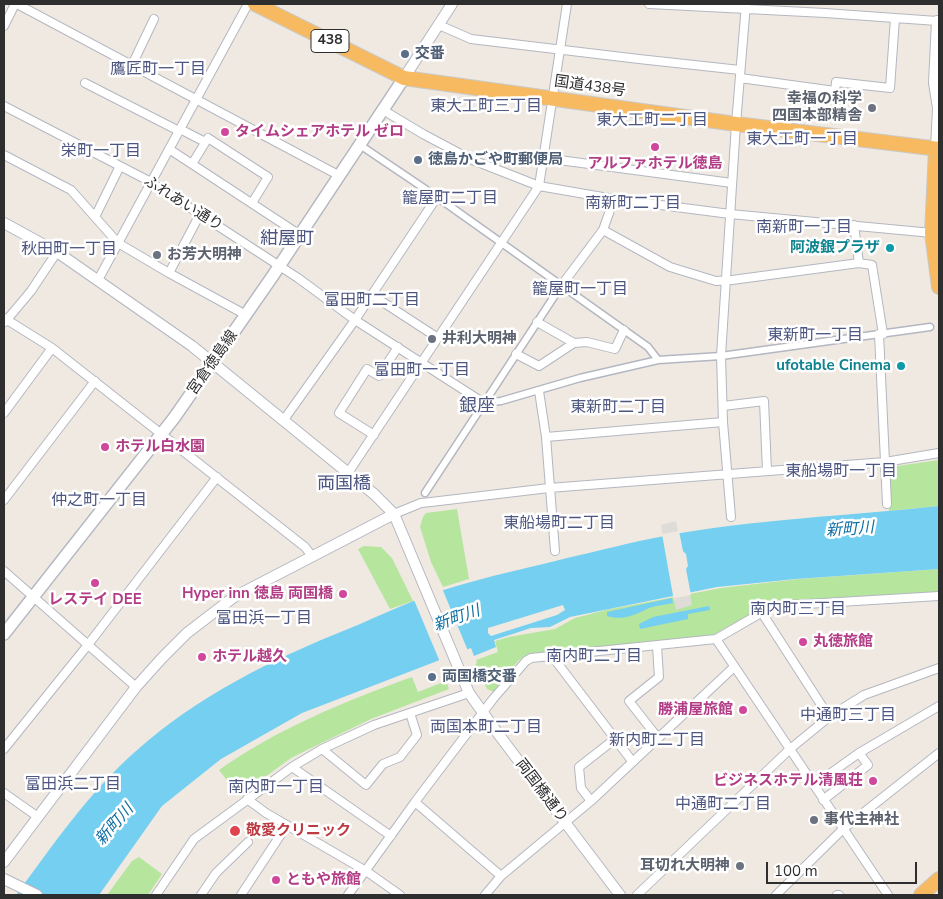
<!DOCTYPE html>
<html>
<head>
<meta charset="utf-8">
<style>
	body { margin:0 }
	#map { position:relative; width:943px; height:899px; overflow:hidden; background:#efe9e1; font-family:"Nunito Sans",sans-serif }
	canvas { display:block }
	.frame { position:absolute; inset:0; border:5px solid #2e2e2e; pointer-events:none }
	.scale { position:absolute; left:766px; top:862px; width:151px; height:22px; box-sizing:border-box; border:2px solid #2e2e2e; border-top:0; padding-left:6px; font-size:15px; line-height:18px; white-space:nowrap; color:#2e2e2e; -webkit-text-stroke:4px #fff; paint-order:stroke }
</style>
</head>
<body>
<div id="map">
<canvas width="943" height="899"></canvas>
<div class="frame"></div>
<div class="scale">100 m</div>
</div>
<script>
const ctx = document.querySelector('canvas').getContext('2d');
ctx.lineJoin = 'round';
function fillPath(path, color) { ctx.fillStyle = color; ctx.fill(path, 'evenodd'); }
function stroke(path, color, width, dash) { ctx.strokeStyle = color; ctx.lineWidth = width; ctx.lineCap = dash ? 'butt' : 'round'; ctx.setLineDash(dash || []); ctx.stroke(path); }
function drawText(font, color, halo, rows, align = 'center') {
  ctx.font = font + ' "Nunito Sans","Noto Sans JP",sans-serif'; ctx.lineWidth = 5; ctx.setLineDash([]); ctx.textBaseline = 'middle'; ctx.strokeStyle = halo; ctx.fillStyle = color; for (const [text, x, y, turn = 0] of rows) {
    ctx.save(); ctx.translate(x, y); ctx.rotate((+turn || 0) * Math.PI / 180); ctx.textAlign = isNaN(turn) ? turn : align; if (halo) ctx.strokeText(text, 0, 0); ctx.fillText(text, 0, 0); ctx.restore();
  }
}
fillPath(new Path2D(`
	M939 460V506L889 511 890 467Z
	M457 509 469 579 443 587 431 562 420 527 423 517 426 513Z
	M364 546 381 547 392 558 413 601 390 609 358 549Z
	M939 569V592L770 603 715 634 689 639 631 643 630 646 582 649 525 656 518 661 494 692 487 689 475 664 477 663 476 660 498 652 495 641 509 637 555 629 575 618 606 610 721 588 799 579Z
	M412 677 418 692 446 681 449 689 371 719 307 750 291 758 239 796 219 770C277 729 345 701 412 677Z
	M139 857 162 874 148 895H107L132 861Z`), '#b6e59e');
fillPath(new Path2D(`
	M676 521 692 605 676 610 661 525Z`), '#dfdcd8');
fillPath(new Path2D(`
	M939 506V569L796 579 717 587 570 617 550 627 531 628 494 640 496 647 474 656 471 648 302 713 221 759 162 806 99 895H16C53 845 89 792 136 751 197 696 273 659 348 629 382 615 416 598 450 588 489 576 528 568 567 558 599 551 631 542 664 536 755 519 848 516 939 506Z
	M672 598 673 603C665 605 657 605 649 608 634 615 624 621 607 616V612Z
	M709 606 710 610 688 614V619L640 629 639 624 653 617Z`), '#75cff0');
fillPath(new Path2D(`
	M679 531 683 551 686 554 688 566 686 569 691 595 675 598 674 601 662 534Z
	M442 588 468 651 440 662 414 600Z
	M563 605 565 610 557 615 491 636 488 633V628Z`), '#efe9e1');
const pedestrian = new Path2D(`
	M360 145 437 197 648 347 658 360 721 356 930 327
	M484 403 501 401 580 378 658 360
	M425 493 561 286`);
const minor = new Path2D(`
	M17 4 340 176
	M649 4 825 13 937 21
	M439 25 471 39 639 59 740 70
	M4 26 15 4
	M132 65 154 19
	M740 78 835 91 836 82 890 88 895 18
	M85 83 179 131
	M4 106 149 181 298 278 355 320 484 403
	M383 110 423 134 470 159 539 186 614 199 730 214 932 233
	M180 129 205 142
	M169 149 300 235
	M4 155 71 190 118 243 169 273 246 315
	M544 158 732 183
	M192 164 208 138 268 177 252 203
	M95 217 120 166
	M603 230 670 267 716 281 732 280 859 263 854 225
	M859 263 872 265 883 334
	M169 273 200 214
	M98 280 248 4
	M561 286 603 230 614 199
	M372 295 438 338
	M4 318 52 348 305 547 312 556
	M5 322 31 291 57 252
	M537 322 574 343
	M879 334 887 504
	M516 354 539 366 574 343 587 342 615 349 624 330
	M539 391 546 437 555 551
	M723 406 764 401 767 471
	M4 413 52 348
	M283 421 355 320 437 197
	M374 435 339 413 367 369 379 376 398 347
	M546 437 723 422
	M348 473 539 186 567 4
	M4 500 95 381
	M394 514 421 503 431 502 549 488 885 462 939 453
	M731 517 723 422 721 356 736 124 746 4
	M4 571 136 687
	M762 613 829 717
	M716 639 888 895
	M657 646 659 677 629 701 658 738
	M552 656 632 761
	M4 749 87 646 217 477
	M322 749 366 785 383 764 400 757 417 735 410 713
	M292 767 391 836
	M814 785 859 753 939 706
	M4 793 38 817
	M247 799 266 813 366 871 400 895
	M823 800 868 765 859 753
	M591 801 581 788 579 767 615 739
	M415 802 501 876
	M156 895 194 839 292 767 322 749 374 725 469 693
	M201 895 216 873 248 842
	M241 895 287 825
	M348 895 415 802 493 699 526 661 531 658 716 639 773 606 939 596
	M485 895 501 876 591 801 734 667
	M637 895 790 749 829 717 864 695 939 668
	M776 895 843 829 939 753
	M837 895H839`);
const tertiary = new Path2D(`
	M404 78 452 4
	M936 149 938 108 934 83 937 21H939
	M4 223 57 252 192 346 374 494 394 514 469 693 496 731 620 895
	M4 862 136 687 162 658 187 633 234 597 394 514
	M4 879 37 895`);
const secondary = new Path2D(`
	M4 634 174 418 272 277 404 78`);
const trunk = new Path2D(`
	M255 4 404 78 736 124 939 149
	M936 149 932 233 939 287
	M921 895 939 879`);
stroke(pedestrian, '#b4b7c1', 9);
stroke(minor, '#b4b7c1', 10);
stroke(tertiary, '#b4b7c1', 12);
stroke(secondary, '#b4b7c1', 14);
stroke(trunk, '#c9c9c9', 16);
stroke(pedestrian, '#fff', 6);
stroke(minor, '#fff', 8);
stroke(tertiary, '#fff', 10);
stroke(secondary, '#fff', 11);
stroke(trunk, '#f8ba60', 14);
for (const [x, y, r, color] of [
	[405,54,5,"#5c6f8a"],
	[872,108,5,"#6b7280"],
	[225,132,5,"#d1479c"],
	[655,147,5,"#d1479c"],
	[418,160,5,"#5c6f8a"],
	[890,248,5,"#0f9aa8"],
	[157,255,5,"#6b7280"],
	[432,339,5,"#6b7280"],
	[901,366,5,"#0f9aa8"],
	[105,447,5,"#d1479c"],
	[95,583,5,"#d1479c"],
	[343,594,5,"#d1479c"],
	[803,642,5,"#d1479c"],
	[202,657,5,"#d1479c"],
	[432,677,5,"#5c6f8a"],
	[743,710,5,"#d1479c"],
	[873,781,5,"#d1479c"],
	[814,820,5,"#6b7280"],
	[235,831,6,"#e0444e"],
	[740,866,5,"#6b7280"],
	[276,880,5,"#d1479c"]
]) { const dot = new Path2D(); dot.arc(x, y, r, 0, 2 * Math.PI); ctx.fillStyle = color; ctx.fill(dot); stroke(dot, '#fff', 2); }
for (const [x, y, w] of [
	[330,41,38]
]) { const box = new Path2D(); box.roundRect(x - w / 2, y - 11.5, w, 23, 4); ctx.fillStyle = '#fff'; ctx.fill(box); stroke(box, '#2e2e2e', 1); }
drawText('bold 14px', '#2e2e2e', null, [
	["438",330,41]
]);
drawText('bold 15px', '#4e5e75', '#fff', [
	["交番",415,54],
	["徳島かごや町郵便局",428,160],
	["両国橋交番",442,677]
], 'left');
drawText('15px', '#2e2e2e', '#fff', [
	["国道438号",590,87,8],
	["ふれあい通り",183,204,32],
	["宮倉徳島線",213,363,-55],
	["両国橋通り",541,791,53]
]);
drawText('bold 15px', '#5b616d', '#fff', [
	["幸福の科学",862,99,"right"],
	["四国本部精舎",862,116,"right"],
	["お芳大明神",167,255],
	["井利大明神",442,339],
	["事代主神社",824,820],
	["耳切れ大明神",730,866,"right"]
], 'left');
drawText('bold 15px', '#b23c85', '#fff', [
	["タイムシェアホテル ゼロ",235,132],
	["アルファホテル徳島",655,164,"center"],
	["ホテル白水園",115,447],
	["Hyper inn 徳島 両国橋",333,594,"right"],
	["レステイ DEE",95,600,"center"],
	["丸徳旅館",813,642],
	["ホテル越久",212,657],
	["勝浦屋旅館",733,710,"right"],
	["ビジネスホテル清風荘",863,781,"right"],
	["ともや旅館",286,880]
], 'left');
drawText('bold 15px', '#0d838f', '#fff', [
	["阿波銀プラザ",880,248],
	["ufotable Cinema",891,366]
], 'right');
drawText('bold 15px', '#be3a42', '#fff', [
	["敬愛クリニック",246,831]
], 'left');
drawText('16px', '#4d5680', '#fff', [
	["鷹匠町一丁目",158,70],
	["東大工町三丁目",486,107],
	["東大工町二丁目",652,121],
	["東大工町一丁目",802,140],
	["栄町一丁目",101,152],
	["籠屋町二丁目",450,199],
	["南新町二丁目",633,204],
	["南新町一丁目",804,228],
	["秋田町一丁目",69,250],
	["籠屋町一丁目",580,290],
	["富田町二丁目",372,301],
	["東新町一丁目",815,336],
	["富田町一丁目",422,371],
	["東新町二丁目",618,408],
	["東船場町一丁目",841,472],
	["仲之町一丁目",99,501],
	["東船場町二丁目",559,524],
	["南内町三丁目",798,610],
	["富田浜一丁目",264,619],
	["南内町二丁目",594,657],
	["中通町三丁目",848,716],
	["両国本町二丁目",486,728],
	["新内町二丁目",657,741],
	["富田浜二丁目",73,785],
	["南内町一丁目",276,788],
	["中通町二丁目",723,805]
]);
drawText('italic 16px', '#0d6fa3', '#fff', [
	["新町川",850,530,-4],
	["新町川",457,619,-20],
	["新町川",115,825,-49]
]);
drawText('18px', '#4d5680', '#fff', [
	["紺屋町",287,240],
	["銀座",477,407],
	["両国橋",344,485]
]);
</script>
</body>
</html>
